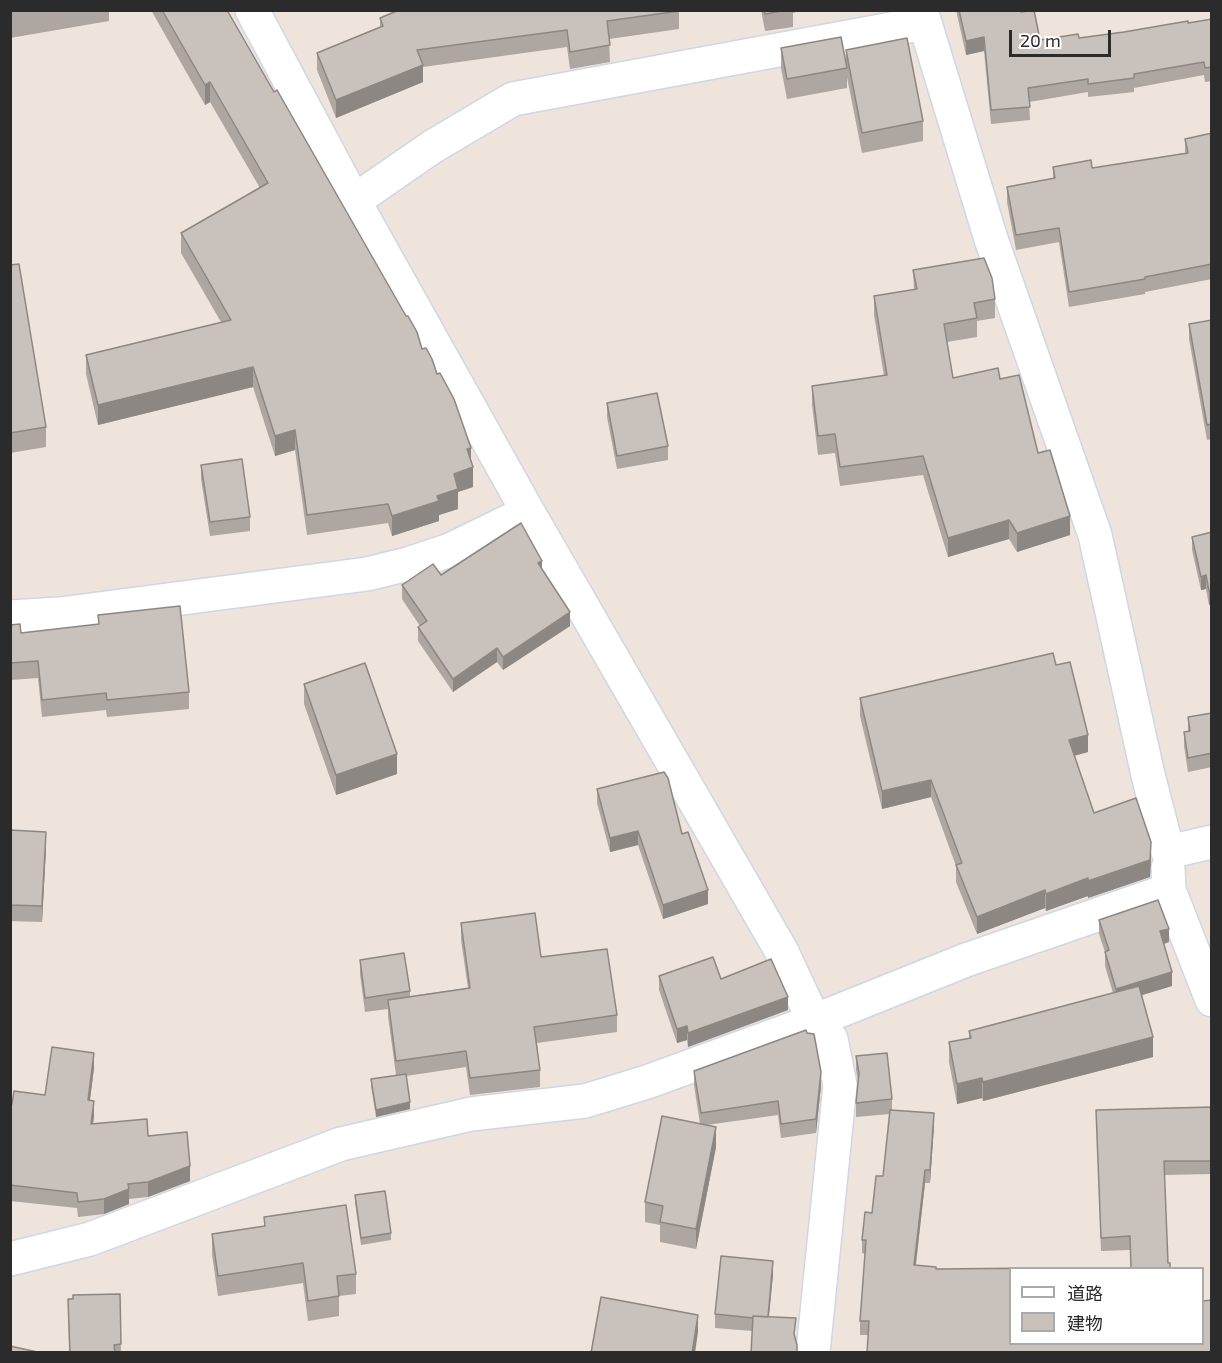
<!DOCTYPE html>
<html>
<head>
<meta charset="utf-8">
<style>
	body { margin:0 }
	#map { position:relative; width:1222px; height:1363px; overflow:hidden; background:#eee4db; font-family:"Exo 2","Noto Sans JP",sans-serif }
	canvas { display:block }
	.frame { position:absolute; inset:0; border:12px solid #2b2b2b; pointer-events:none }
	.legend { position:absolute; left:1009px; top:1267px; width:195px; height:78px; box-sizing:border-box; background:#fff; border:2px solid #aaa; margin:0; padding:8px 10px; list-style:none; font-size:18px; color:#2b2b2b }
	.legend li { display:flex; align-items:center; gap:12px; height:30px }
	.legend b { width:30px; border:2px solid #aaa }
	.scale { position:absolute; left:1009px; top:30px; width:102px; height:27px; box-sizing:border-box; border:3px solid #2b2b2b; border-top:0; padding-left:8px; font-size:18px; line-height:21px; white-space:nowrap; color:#2b2b2b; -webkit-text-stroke:4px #fff; paint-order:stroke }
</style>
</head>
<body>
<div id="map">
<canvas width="1222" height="1363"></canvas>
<div class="frame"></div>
<ul class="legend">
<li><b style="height:8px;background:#fff"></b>道路</li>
<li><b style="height:16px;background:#c9c1bb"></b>建物</li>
</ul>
<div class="scale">20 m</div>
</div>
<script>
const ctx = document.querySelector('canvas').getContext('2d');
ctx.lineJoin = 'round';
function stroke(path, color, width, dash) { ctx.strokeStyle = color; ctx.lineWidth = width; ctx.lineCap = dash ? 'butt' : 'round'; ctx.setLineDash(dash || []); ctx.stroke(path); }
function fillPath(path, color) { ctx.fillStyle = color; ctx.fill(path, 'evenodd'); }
const minor = new Path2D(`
	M921 10 991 239 1095 535 1148 775 1168 852 1212 842
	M354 201 432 147 513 99 924 23
	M528 512 782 952 814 1021 831 1039 840 1085 813 1352
	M10 617 60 614 367 574 408 564 450 550 528 512 354 201 252 10
	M1168 868 1169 890 1212 1000
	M10 1259 90 1239 341 1144 471 1114 585 1101 647 1082 814 1021 966 960 1169 890`);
stroke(minor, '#d0d6e5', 36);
stroke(minor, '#fff', 33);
fillPath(new Path2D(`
	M10 10H109V21L10 38Z
	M151 10H227L437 374 471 459 473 487 458 492V509L439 515V521L392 536 388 523 307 535 295 450 275 456 253 387 98 425 86 374V355L221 322 181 253V233L260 188 210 102 205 105Z
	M679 10V29L609 39 610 62 570 69 567 47 423 67V82L336 118 317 70V53L380 27V18Z
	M761 10H802L793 13V27L765 31Z
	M956 10H1021L1040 40 1079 38 1188 23 1212 19V81L1205 82 1204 75 1134 88V92L1088 97V92L1029 102 1030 120 991 124 984 51 966 55Z
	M781 48 846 61V50L923 121V141L862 153 847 77V88L787 99 781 68Z
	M1212 133V279L1145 292V294L1069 307 1059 242 1016 250 1007 202V187L1053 178V167L1092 168 1185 153V139Z
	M10 265 46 427V447L10 453Z
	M913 270 995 299V318L977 321V337L947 342 953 378 1000 379 1038 453 1070 535 1017 552 1009 539 948 557 923 475 840 486 835 453 818 455 812 405V386L884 376 874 315V296L914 290Z
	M1212 320V439L1207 440 1189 339V324Z
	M607 403 668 446V460L617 469 607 417Z
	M201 465 250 517V531L210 536 201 479Z
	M1212 532 1209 605 1206 589 1201 590 1192 550V537Z
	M542 569 570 626 503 670 497 662 453 692 418 641V627L420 626 402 599V585L441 575Z
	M98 615 189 692V709L107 717 106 710 42 717 38 678 10 680V625L21 633 98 625Z
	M1056 665 1088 752 1074 756 1094 813 1151 860 1150 877 1088 898V896L1046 911 1045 908 977 934 956 882V866L931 797 882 809 860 716V698Z
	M304 684 397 774 336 795 304 704Z
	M1212 713V767L1188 772 1184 746V732L1188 731V717Z
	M597 789 708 904 663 919 638 845 610 852 597 803Z
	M10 830 46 848 42 922 10 921Z
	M1099 920 1169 942 1164 944 1172 986 1142 995 1153 1057 983 1101 982 1098 957 1104 949 1062V1042L969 1038V1031L1113 993 1105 966V952L1099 934Z
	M461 923 541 957 617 1015V1032L537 1043 540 1070V1087L470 1095 466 1067 406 1076 410 1109 376 1117 371 1086V1079L396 1075 388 1016V1009L365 1012 360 974V960L410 991V996L468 988 461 940Z
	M659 976 721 979 788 1010 688 1047 687 1040 677 1043 659 990Z
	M856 1056 892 1099V1110L934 1126 930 1183H925L916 1265 868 1335H860V1321L865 1254 862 1253V1240L872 1213 883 1176 890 1114 856 1117V1103L858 1081 856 1070Z
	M94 1068 90 1100 94 1116 93 1124 148 1136 190 1181 148 1197 129 1199V1204L104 1214 78 1217 77 1208 10 1201V1104L45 1095Z
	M694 1071 821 1086 816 1133 781 1138 778 1115 707 1125 716 1147 696 1249 660 1242V1225L645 1222V1202L700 1124 694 1085Z
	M1212 1107V1174L1164 1175 1168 1263 1170 1269H1131L1130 1250 1101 1251 1096 1110Z
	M355 1195 391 1233V1240L361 1245 355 1202Z
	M264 1217 356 1274V1294L339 1296V1316L308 1321 303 1283 218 1296 212 1254V1234L264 1226Z
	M773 1275 769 1317 796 1338 752 1331 715 1328V1314Z
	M120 1294 121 1353H69L68 1299Z`), '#ada6a1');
fillPath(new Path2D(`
	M984 37V51L966 55V41Z
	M423 65V82L336 118V100Z
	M210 82V102L205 105V85Z
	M253 367V387L98 425V405Z
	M295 430V450L275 456V436Z
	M471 448V468L467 449Z
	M473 467V487L458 492V509L439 515V521L392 536V516L437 496 454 474Z
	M1070 516V535L1017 552V533Z
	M1009 520V539L948 557V538Z
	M542 561V575L538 563Z
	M1206 575V589L1201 590V577Z
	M1209 591H1212V604L1209 605Z
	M570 612V626L503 670V657Z
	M497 648V662L453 692V679Z
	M1088 735V752L1069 757V740Z
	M397 754V774L336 795V775Z
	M931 780V797L882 809V791Z
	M638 831V845L610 852V838Z
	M46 832V848L42 922V906Z
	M1151 842V860L1150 877 1088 898V881Z
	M1088 878V896L1046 911V894Z
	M708 890V904L663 919V905Z
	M1045 890V908L977 934V917Z
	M1169 929V942L1160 945V931Z
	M1172 972V986L1116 1003V989Z
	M788 997V1010L688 1047V1033Z
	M687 1026V1040L677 1043V1029Z
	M1153 1037V1057L983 1101V1082Z
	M94 1053V1068L88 1115V1100Z
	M821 1072V1086L816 1133V1119Z
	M982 1078V1098L957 1104V1084Z
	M94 1101V1116L91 1139V1124Z
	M410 1102V1109L376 1117V1110Z
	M934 1113V1126L930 1183V1170Z
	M716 1127V1147L696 1249V1229Z
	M190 1166V1181L148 1197V1182Z
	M925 1170V1183L914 1279V1265Z
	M129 1189V1204L104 1214V1199Z
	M773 1261V1275L767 1333V1319Z
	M698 1315V1332L695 1353H692Z`), '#8d8783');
const building = new Path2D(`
	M162 10H227L274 92 277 90 406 316H408L417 332 422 349 426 348 432 359 437 374 440 373 454 399 471 448 467 449 473 467 454 474 458 489 437 496 439 501 392 516 388 504 307 515 295 430 275 436 253 367 98 405 86 355 231 320 181 233 268 183 210 82 205 85Z
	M399 10H679V11L607 21 610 45 570 52 567 30 417 50 423 65 336 100 317 53 383 26 380 18Z
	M764 10H787L765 14Z
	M959 10H1021V12L1034 10 1040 40 1078 34 1079 38 1124 32 1188 21V23L1212 19V67L1205 68 1204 62 1134 74V78L1088 84V79L1028 88 1030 107 991 110 984 37 966 41Z
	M841 37 847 68 787 79 781 48Z
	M907 38 923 121 862 133 846 50Z
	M1212 133V264L1145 277V279L1069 292 1059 228 1016 235 1007 187 1055 178 1053 167 1091 160 1092 168 1188 153 1185 139Z
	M984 258 992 278 995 299 974 303 977 318 944 324 953 378 998 368 1000 379 1019 375 1038 453 1050 450 1070 516 1017 533 1009 520 948 538 923 456 840 467 835 434 818 436 812 386 887 375 874 296 917 289 913 270Z
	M19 264 46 427 10 433V265Z
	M1212 320V424L1207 425 1189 324Z
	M657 393 668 446 617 456 607 403Z
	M242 459 250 517 210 522 201 465Z
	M521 523 542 561 538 563 570 612 503 657 497 648 453 679 418 627 427 621 402 585 433 564 441 575Z
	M1212 532V591H1209L1206 575 1201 577 1192 537Z
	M180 606 189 692 107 700 106 693 42 700 38 661 10 663V625L20 624 21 633 99 624 98 615Z
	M1053 653 1056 665 1070 662 1088 735 1069 740 1094 813 1136 798 1151 842 1150 860 1088 881V878L1046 894 1045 890 977 917 956 865 962 863 931 780 882 791 860 698Z
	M365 663 397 754 336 775 304 684Z
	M1212 713V753L1188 758 1184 732 1190 731 1188 717Z
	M664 772 668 778 682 834 688 832 708 890 663 905 638 831 610 838 597 789Z
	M10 830 46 832 42 906 10 905Z
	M1158 900 1169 929 1160 931 1172 972 1116 989 1105 952 1109 950 1099 920Z
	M535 913 541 957 607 949 617 1015 534 1027 540 1070 470 1078 466 1051 396 1061 388 1000 470 988 461 923Z
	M404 953 410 991 365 998 360 960Z
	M713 957 721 979 771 959 788 997 688 1033 687 1026 677 1029 659 976Z
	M1139 986 1153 1037 983 1082 982 1078 957 1084 949 1042 971 1038 969 1031Z
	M806 1030 807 1033 814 1034 821 1072 816 1119 781 1124 778 1101 701 1113 694 1071Z
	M52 1047 94 1053 88 1100 94 1101 91 1124 147 1119 148 1136 187 1132 190 1166 148 1182 128 1184 129 1189 104 1199 78 1202 77 1193 10 1185V1104H12L14 1091 45 1095Z
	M887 1053 892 1099 856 1103 859 1073 856 1056Z
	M406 1074 410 1102 376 1110 371 1079Z
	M1212 1107V1161H1164L1168 1263H1170V1269H1131L1130 1236 1101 1238 1096 1110Z
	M890 1110 934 1113 930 1170H925L914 1265 936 1267V1269L1041 1268V1269H1011V1344H1203V1301L1212 1300V1353H867L869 1321H860L866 1240H862L865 1212 872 1213 876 1176H883Z
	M662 1116 716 1127 696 1229 660 1222 663 1206 645 1202Z
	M385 1191 391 1233 361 1238 355 1195Z
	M346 1205 356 1274 337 1276 339 1296 308 1301 303 1263 218 1276 212 1234 265 1226 264 1217Z
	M721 1256 773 1261 768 1317 753 1316V1318L715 1314Z
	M120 1294 121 1344 114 1345 115 1353H70L68 1299H73V1295Z
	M601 1297 698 1315 692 1353H591Z
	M753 1316 796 1318 794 1334 797 1345V1353H751Z
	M10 1346 42 1353H10Z`);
fillPath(building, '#c9c1bb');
stroke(building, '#8d8783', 1.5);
</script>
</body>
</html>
